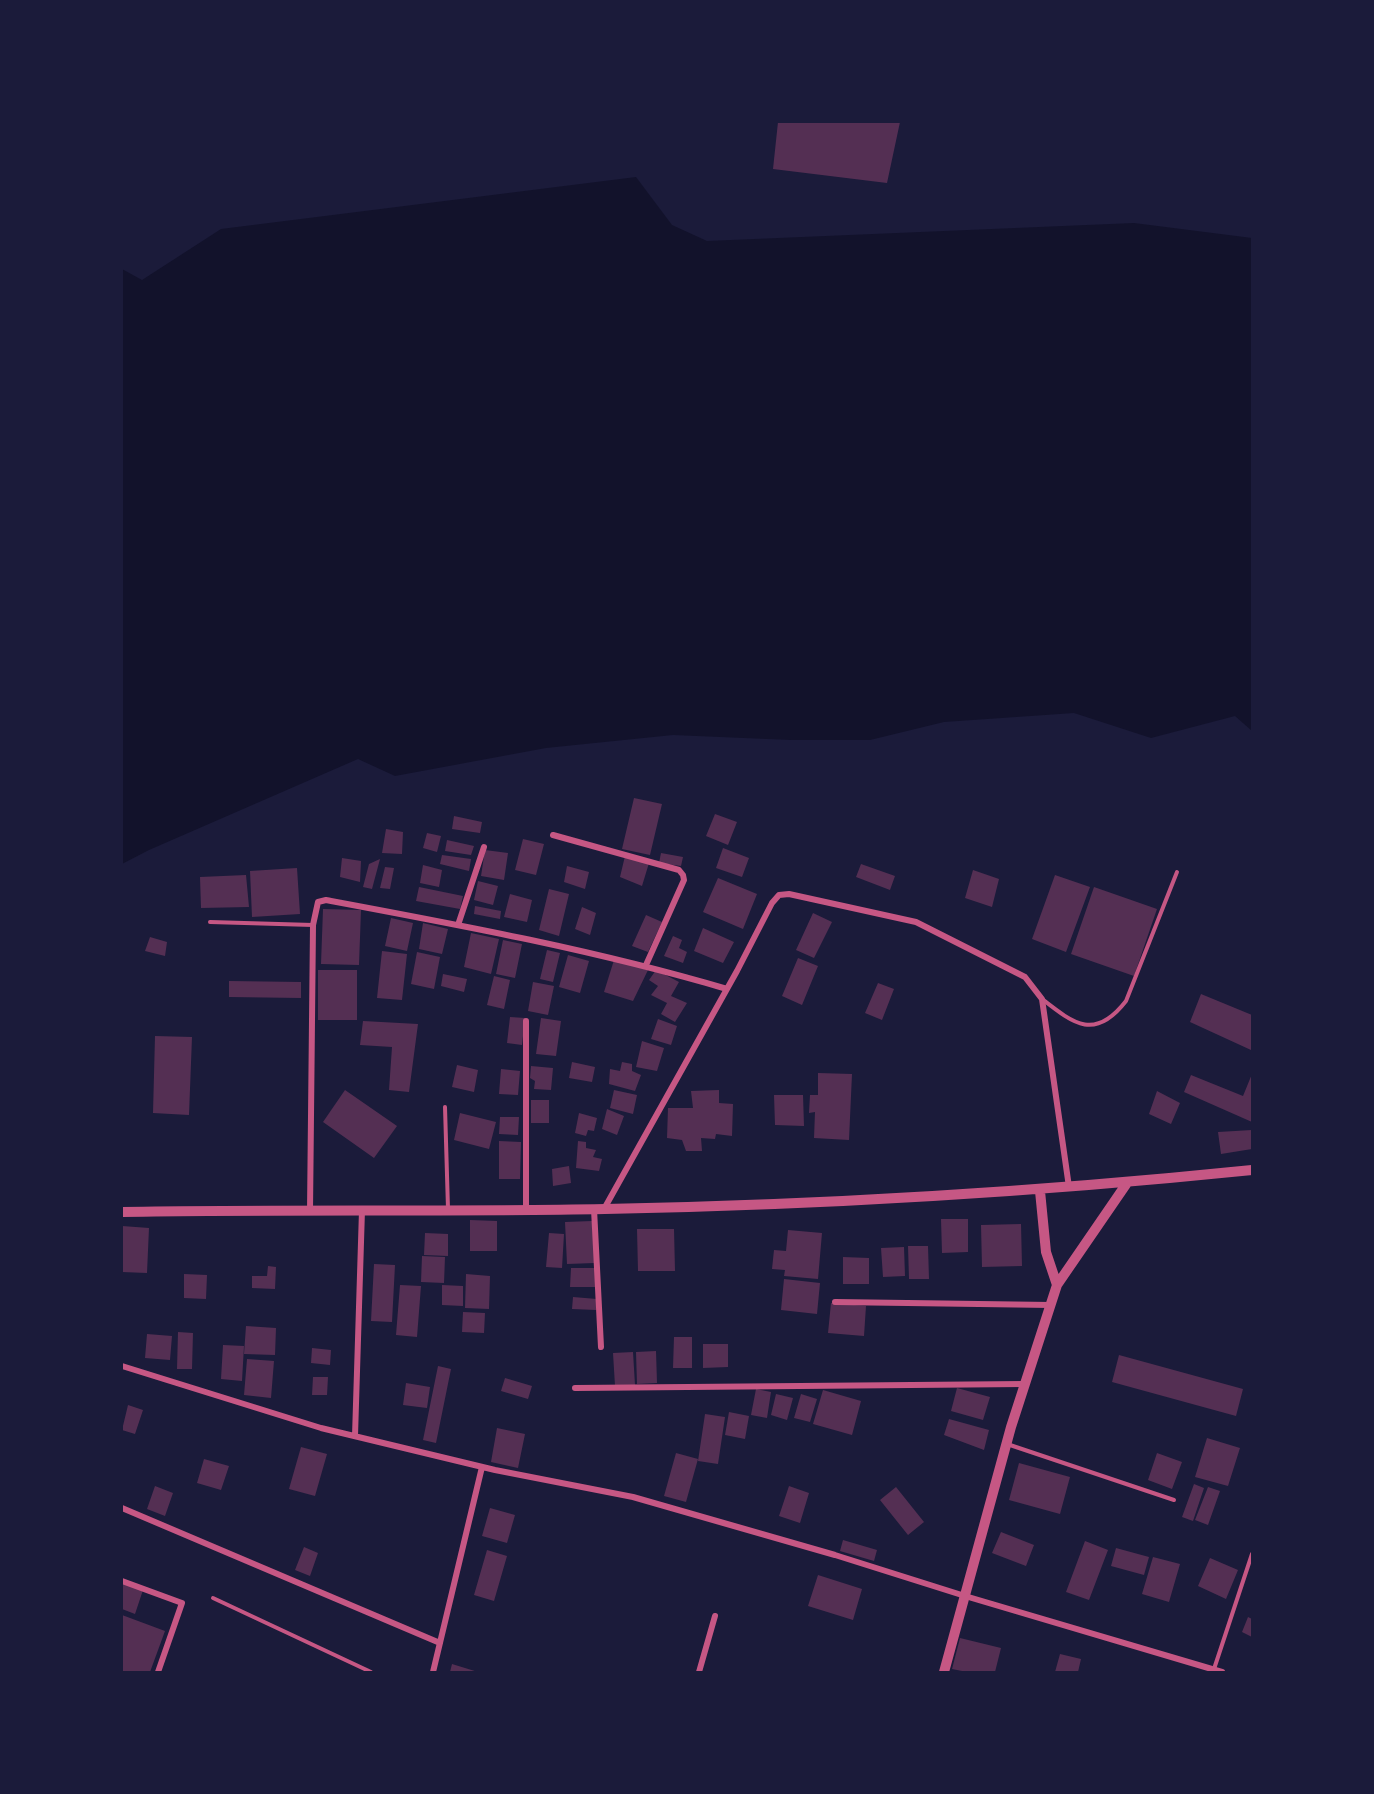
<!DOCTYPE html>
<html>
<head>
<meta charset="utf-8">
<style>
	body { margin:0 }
	#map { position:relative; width:1374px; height:1794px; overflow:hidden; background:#1b1b3a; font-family:"Exo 2",sans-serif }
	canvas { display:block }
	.frame { position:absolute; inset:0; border:123px solid #1b1b3a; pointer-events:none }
</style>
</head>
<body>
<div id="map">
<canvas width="1374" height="1794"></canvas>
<div class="frame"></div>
</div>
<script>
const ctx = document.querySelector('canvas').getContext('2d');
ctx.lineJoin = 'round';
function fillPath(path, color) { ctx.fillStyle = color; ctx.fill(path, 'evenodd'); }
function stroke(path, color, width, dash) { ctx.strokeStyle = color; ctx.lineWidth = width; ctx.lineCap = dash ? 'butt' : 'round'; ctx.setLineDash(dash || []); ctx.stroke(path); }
fillPath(new Path2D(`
	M636 177 672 225 707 241 1134 223 1252 238V731L1235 716 1151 738 1074 713 944 722 870 740H791L673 735 546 748 395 776 358 759 149 850 122 864V269L142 280 221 229Z`), '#12122b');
fillPath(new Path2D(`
	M778 122H900L887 183 773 169Z
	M634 798 662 804 650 855 622 849Z
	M715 814 737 822 728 845 706 836Z
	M454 816 482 822 480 833 452 829Z
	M386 829 403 832 402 854 382 853Z
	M427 833 441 836 437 852 423 848Z
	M523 839 544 844 536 875 515 870Z
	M447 840 474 846 471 855 445 851Z
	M723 848 749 858 742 877 716 868Z
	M485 850 508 853 504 880 481 876Z
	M661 853 683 857 681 866 659 863Z
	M442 855 471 859 469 871 440 864Z
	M625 856 649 863 642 886 620 877Z
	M342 858 361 861 360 882 340 877Z
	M380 859 372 889 363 887 369 864Z
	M861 864 895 876 890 890 856 877Z
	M423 865 442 870 439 887 420 883Z
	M567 866 589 872 585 889 564 882Z
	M385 867 394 868 390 889 380 888Z
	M297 868 300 914 252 917 250 871Z
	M973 870 999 879 992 907 965 898Z
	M246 875 249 907 201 908 200 877Z
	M1055 875 1090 887 1066 952 1032 939Z
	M718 878 757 894 743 929 703 912Z
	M478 881 498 886 493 905 474 900Z
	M419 887 463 896 460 909 416 901Z
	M1094 887 1157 909 1134 976 1071 954Z
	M549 889 569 894 559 936 539 930Z
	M510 894 532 900 527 922 504 917Z
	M475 906 501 911 500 919 474 914Z
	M582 907 596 913 590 935 575 929Z
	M323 909 361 910 359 965 321 964Z
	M813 913 832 922 814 958 796 950Z
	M646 915 662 922 648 952 632 946Z
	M391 918 413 923 407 951 385 946Z
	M423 923 448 929 442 954 419 949Z
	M703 928 734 942 723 963 694 951Z
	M471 933 499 939 491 974 464 967Z
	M673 936 682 940 679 948 687 952 683 963 664 956Z
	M150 937 167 942 165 956 145 951Z
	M503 940 522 944 515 978 496 974Z
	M547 950 560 953 553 982 540 979Z
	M382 951 407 954 402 1000 377 998Z
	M417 952 440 957 434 989 411 984Z
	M568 955 589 961 580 993 559 987Z
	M798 958 818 966 802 1005 782 996Z
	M614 960 648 970 633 1001 604 992Z
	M318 970H357V1020H318Z
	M656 970 679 982 671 996 687 1003 675 1022 661 1014 667 1003 651 995 658 986 649 980Z
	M443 974 467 979 464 992 441 986Z
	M494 976 510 980 504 1009 487 1005Z
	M229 981 301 982V998L229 997Z
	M533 982 554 986 548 1015 528 1011Z
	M878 983 894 989 882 1020 865 1013Z
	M1201 994 1252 1015 1251 1050 1190 1022Z
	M510 1017 525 1018 522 1045 507 1043Z
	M541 1018 561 1021 556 1056 536 1054Z
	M658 1019 677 1026 671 1045 651 1039Z
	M363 1021 418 1024 409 1092 389 1090 392 1047 360 1045Z
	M155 1036 192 1037 189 1115 153 1113Z
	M642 1041 664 1048 657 1071 636 1067Z
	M572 1062 595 1067 592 1082 569 1078Z
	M622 1062 632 1064V1071L641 1075 635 1091 609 1084 610 1069 620 1071Z
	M457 1065 478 1070 474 1092 452 1087Z
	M531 1066 553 1068 551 1090 534 1089 535 1081 530 1078Z
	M501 1069 520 1071 518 1095 499 1094Z
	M818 1073 852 1074 849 1140 814 1138 815 1112 809 1113 810 1095H818Z
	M1252 1074V1122L1184 1092 1191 1075 1243 1096Z
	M345 1090 397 1126 374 1158 323 1122Z
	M614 1090 637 1095 633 1114 610 1108Z
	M719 1090V1103L733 1104 732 1136 716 1134 715 1139 701 1138 702 1151H686L682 1140 667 1138 668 1108H693L691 1091Z
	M1157 1091 1180 1103 1171 1124 1149 1114Z
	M774 1095H803L804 1126 775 1125Z
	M531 1100H549V1123H531Z
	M607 1109 624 1116 617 1135 602 1129Z
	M460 1113 496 1122 489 1149 454 1140Z
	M579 1113 597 1118 594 1131 588 1130 586 1136 575 1133Z
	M500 1117H519L518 1135 499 1134Z
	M1252 1130V1149L1221 1154 1218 1132Z
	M499 1141 521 1142 520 1179H499Z
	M578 1141 586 1142V1148L596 1150 593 1157 602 1159 599 1171 576 1168Z
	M569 1166 571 1183 553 1186 552 1169Z
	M941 1219H968V1252L942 1253Z
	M470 1220 497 1221V1251H470Z
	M592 1221 595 1263 567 1264 565 1222Z
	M1021 1224 1022 1266 982 1267 981 1225Z
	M122 1226 149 1228 147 1273 122 1272Z
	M637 1229H674L675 1271H638Z
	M788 1230 822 1233 818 1279 784 1276 785 1270 772 1269 774 1250 786 1251Z
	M425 1233 448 1234V1256L424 1255Z
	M549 1233 564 1234 562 1268 546 1267Z
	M908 1246H928L929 1279H909Z
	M904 1247 905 1276 883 1277 881 1248Z
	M422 1256 445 1257 444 1283 421 1282Z
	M843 1257 869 1258V1284H843Z
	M374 1264 395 1265 392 1322 371 1321Z
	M268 1266 276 1267 275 1289 252 1288V1276H267Z
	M571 1268H595V1287H570Z
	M184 1274 207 1275 206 1299 184 1298Z
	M466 1274 490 1276 489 1309 465 1308Z
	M784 1279 820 1283 817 1314 781 1310Z
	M400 1285 421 1286 417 1337 396 1335Z
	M442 1285 463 1286V1306L442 1305Z
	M573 1297 597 1299 596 1310 572 1309Z
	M831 1303 866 1306 864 1336 828 1333Z
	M463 1312 485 1313 484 1333 462 1332Z
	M246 1326 276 1328 275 1355 244 1354Z
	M178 1332 193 1333 192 1369H177Z
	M147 1334 172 1336 170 1360 145 1358Z
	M674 1337H692V1368H673Z
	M703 1344H728V1367L703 1368Z
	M223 1345 244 1346 242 1381 221 1379Z
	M312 1348 331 1350 330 1365 311 1363Z
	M656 1351 657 1383 637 1384 636 1352Z
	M633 1352 635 1385 615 1386 613 1353Z
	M1119 1355 1243 1389 1236 1416 1112 1382Z
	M247 1359 274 1361 271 1398 244 1395Z
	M438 1366 451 1369 436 1443 423 1440Z
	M313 1377H328L327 1395H312Z
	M505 1378 532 1386 528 1399 501 1391Z
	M406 1383 430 1387 427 1408 403 1405Z
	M957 1388 990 1397 983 1420 951 1411Z
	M756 1389 771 1392 767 1418 751 1415Z
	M823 1390 861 1401 852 1435 813 1424Z
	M776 1394 793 1398 787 1420 771 1415Z
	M801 1394 817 1399 810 1422 794 1418Z
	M128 1405 143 1410 135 1434 122 1430Z
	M729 1412 749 1416 745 1439 725 1435Z
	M705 1414 725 1417 718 1464 698 1461Z
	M949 1419 989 1430 984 1450 944 1435Z
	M497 1428 525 1434 518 1468 491 1462Z
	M1207 1438 1240 1448 1228 1486 1195 1477Z
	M301 1447 327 1454 315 1496 289 1489Z
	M676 1453 698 1459 686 1502 664 1496Z
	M1157 1453 1182 1462 1172 1489 1148 1480Z
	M204 1459 229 1466 221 1490 197 1483Z
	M1019 1463 1070 1477 1060 1514 1009 1500Z
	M1194 1484 1204 1488 1193 1521 1182 1517Z
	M155 1486 173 1493 165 1516 147 1509Z
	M789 1486 809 1493 800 1523 779 1516Z
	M896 1487 924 1522 908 1535 880 1500Z
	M1208 1487 1220 1491 1208 1525 1195 1520Z
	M490 1508 515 1515 507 1543 482 1536Z
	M1001 1532 1034 1545 1026 1566 992 1553Z
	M843 1540 877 1550 874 1561 840 1551Z
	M1085 1541 1108 1550 1089 1600 1066 1592Z
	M304 1547 318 1553 310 1576 295 1570Z
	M1116 1548 1149 1557 1144 1575 1111 1566Z
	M487 1550 507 1556 494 1601 474 1595Z
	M1153 1557 1180 1564 1169 1602 1142 1594Z
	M1210 1558 1238 1570 1226 1599 1198 1586Z
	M818 1575 862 1589 853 1620 808 1606Z
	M122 1583 143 1590 135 1614 122 1609Z
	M122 1615 165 1631 150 1672H122Z
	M1248 1617 1252 1619V1637L1242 1632Z
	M960 1638 1001 1648 995 1672H967L952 1669Z
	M1060 1654 1081 1659 1078 1672H1055Z
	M452 1664 478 1672H450Z`), '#542f53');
stroke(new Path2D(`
	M210 922 313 925
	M1042 999C1074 1024 1095 1041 1126 1001L1177 872
	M445 1107 448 1209
	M1007 1444 1174 1500
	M213 1598 371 1672
	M1214 1669 1252 1554`), '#c65784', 4);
stroke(new Path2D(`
	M553 835 679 870 683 875 684 880 646 965
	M458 925 484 847
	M526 1021V1209
	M594 1209 601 1347
	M604 1209 737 971 772 903 779 895 789 894 916 922 1025 977 1042 999 1069 1187
	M310 1211 313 925 318 902 326 900C460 925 595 950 727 989
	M835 1302 1051 1305
	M122 1366 321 1428 495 1470 633 1497 835 1555 965 1596 1222 1672
	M575 1388 1024 1384
	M355 1436 362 1210
	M122 1508 440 1643
	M122 1581 182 1603 158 1672
	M433 1672 482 1467
	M699 1672 715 1616`), '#c65784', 6);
stroke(new Path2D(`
	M1040 1191 1046 1252 1057 1285
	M122 1212C283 1209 444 1212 605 1209 822 1205 1037 1192 1252 1170
	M944 1672 1011 1427 1057 1285 1127 1183`), '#c65784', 10);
</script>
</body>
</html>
